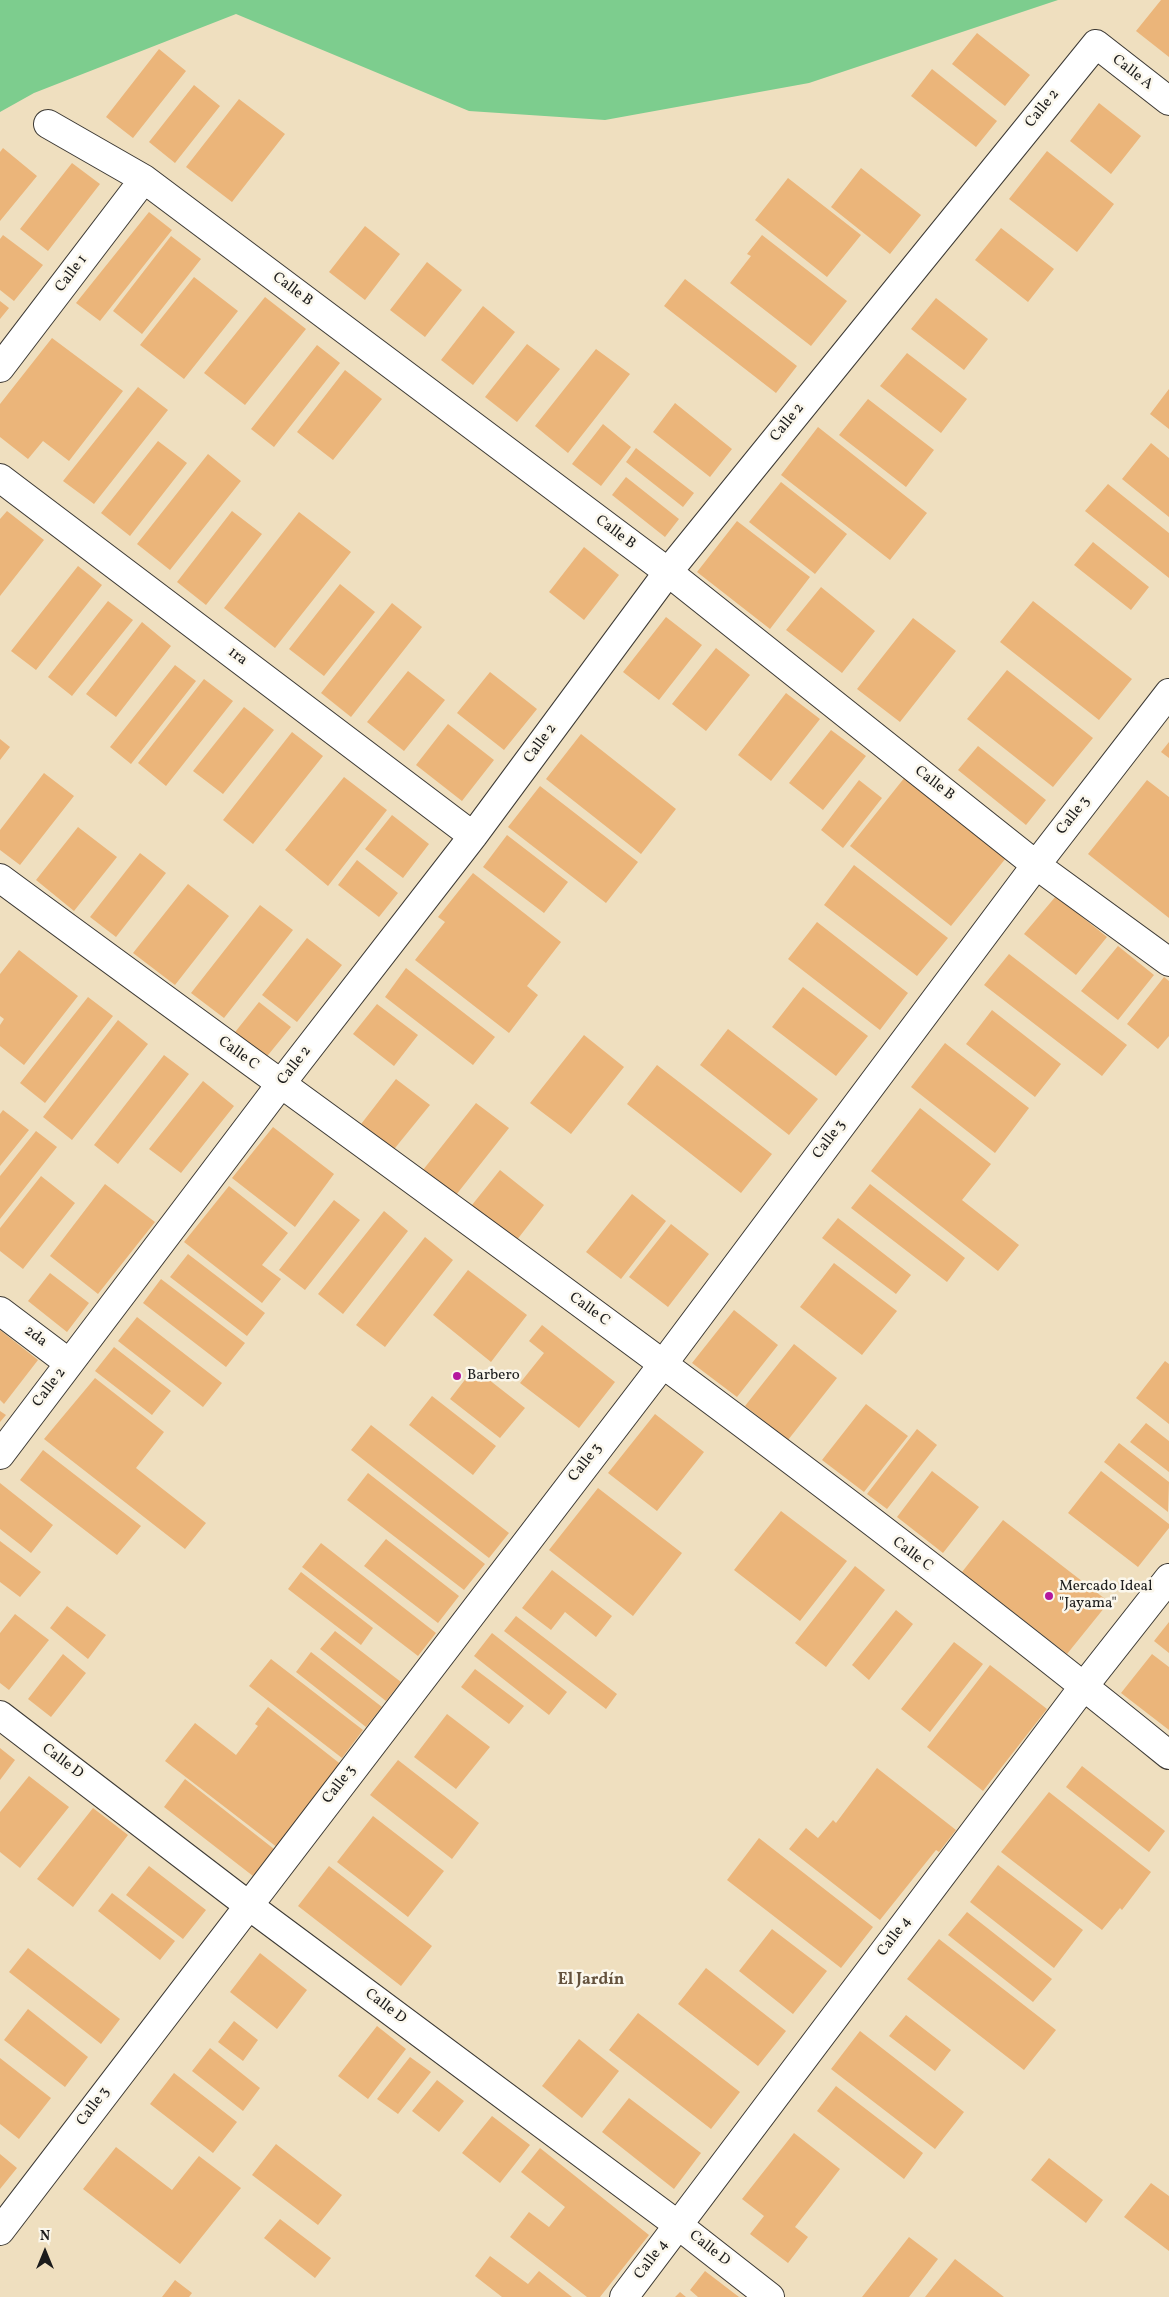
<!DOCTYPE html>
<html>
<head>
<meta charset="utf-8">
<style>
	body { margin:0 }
	#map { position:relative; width:1169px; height:2297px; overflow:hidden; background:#efdfbf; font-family:Vollkorn,serif }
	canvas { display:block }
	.north { position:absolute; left:20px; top:2227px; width:50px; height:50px; -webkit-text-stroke:4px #fbf7ec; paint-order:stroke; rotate:0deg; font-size:14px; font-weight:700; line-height:20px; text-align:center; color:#1c1c1c }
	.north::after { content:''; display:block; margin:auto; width:18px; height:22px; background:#1c1c1c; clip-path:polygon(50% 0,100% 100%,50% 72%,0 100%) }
</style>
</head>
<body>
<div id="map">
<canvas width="1169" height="2297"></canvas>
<div class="north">N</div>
</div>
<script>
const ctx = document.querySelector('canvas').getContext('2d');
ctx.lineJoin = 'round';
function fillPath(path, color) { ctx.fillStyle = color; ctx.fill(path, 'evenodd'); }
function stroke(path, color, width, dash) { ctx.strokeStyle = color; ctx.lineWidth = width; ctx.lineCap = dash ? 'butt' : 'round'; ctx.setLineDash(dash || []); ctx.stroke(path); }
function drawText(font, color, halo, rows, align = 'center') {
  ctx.font = font + ' Vollkorn,serif'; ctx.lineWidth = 5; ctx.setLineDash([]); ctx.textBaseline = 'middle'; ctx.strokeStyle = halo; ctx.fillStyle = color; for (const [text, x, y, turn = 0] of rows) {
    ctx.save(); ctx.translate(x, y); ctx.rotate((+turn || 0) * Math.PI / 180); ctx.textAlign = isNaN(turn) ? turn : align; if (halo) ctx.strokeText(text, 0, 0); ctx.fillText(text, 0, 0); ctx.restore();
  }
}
fillPath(new Path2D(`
	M0 0H1058L809 83 605 120 469 111 236 14 34 93 0 112Z`), '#7dcd8e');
fillPath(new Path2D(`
	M1161 0H1169V57L1136 31Z
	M977 33 1030 75 1005 106 952 64Z
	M159 49 186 71 133 138 106 117Z
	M932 69 997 121 976 147 911 96Z
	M194 85 220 106 175 163 149 142Z
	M239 99 285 134 232 202 186 167Z
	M1099 103 1141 136 1111 174 1070 141Z
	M3 148 37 176 0 221V152Z
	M1047 151 1114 204 1077 252 1009 199Z
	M72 163 100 184 48 251 20 229Z
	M861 168 921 215 890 254 831 207Z
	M788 178 861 235 827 277 755 220Z
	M149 212 172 230 100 321 76 303Z
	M365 226 400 254 365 300 329 272Z
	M1001 228 1054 269 1028 302 975 260Z
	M3 235 43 265 14 301 0 290V239Z
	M762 235 847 301 811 346 730 283 751 256 747 254Z
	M171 236 201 259 142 334 113 311Z
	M427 262 462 290 425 337 390 310Z
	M194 277 238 311 184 379 140 345Z
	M685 279 797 366 776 393 664 306Z
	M265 297 306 329 245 405 204 373Z
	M936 298 988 339 964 370 911 329Z
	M0 301 9 308 0 319Z
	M483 306 515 332 473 385 441 360Z
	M52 338 123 391 69 461 43 441 28 459 0 437V404Z
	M527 344 560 369 517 422 485 397Z
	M317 345 340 363 274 447 251 429Z
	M596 349 630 374 568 453 535 426Z
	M907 353 967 399 941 433 880 386Z
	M345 370 382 399 333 460 297 432Z
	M138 387 168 410 94 504 63 481Z
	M1169 389V429L1150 414Z
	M868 399 934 450 906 487 839 435Z
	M675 403 732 449 710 477 653 432Z
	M603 424 631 447 601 486 572 464Z
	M818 427 927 513 890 560 781 475Z
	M158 441 187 463 130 536 101 513Z
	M1151 443 1169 458V517L1122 479Z
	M636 448 694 493 683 507 626 462Z
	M208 454 241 481 170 570 137 544Z
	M626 477 679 519 665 537 612 495Z
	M781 482 847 534 815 574 749 522Z
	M1108 484 1169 533V578L1085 511Z
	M7 511 44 540 0 596V519Z
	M232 511 262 534 206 605 177 582Z
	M299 512 351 552 275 648 224 608Z
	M737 521 810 577 770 629 697 572Z
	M1093 542 1149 587 1131 610 1074 565Z
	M584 547 619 575 584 620 549 592Z
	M78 566 102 585 36 670 11 651Z
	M340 584 375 612 324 676 289 649Z
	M821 587 875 631 842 673 786 630Z
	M108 601 133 620 72 696 48 677Z
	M1033 601 1132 679 1099 720 1000 642Z
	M392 603 422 627 351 717 321 693Z
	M666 617 702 645 659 700 623 672Z
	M913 618 956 651 900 722 857 689Z
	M142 622 171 646 116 717 86 694Z
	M716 648 750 675 706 731 672 704Z
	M175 665 196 681 131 764 110 747Z
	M1007 670 1093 738 1053 787 967 719Z
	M408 671 445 700 404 751 367 722Z
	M490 672 537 709 504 750 457 713Z
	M204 679 233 701 166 786 138 763Z
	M786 693 820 719 771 781 738 755Z
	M244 707 274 730 223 794 193 771Z
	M448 724 494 760 462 801 416 765Z
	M831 730 866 756 823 810 789 783Z
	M292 732 323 756 253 844 223 820Z
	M581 734 676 809 641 854 546 779Z
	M0 739 10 747 0 760Z
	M1169 742V758L1161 752Z
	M978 746 1046 800 1026 825 958 770Z
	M44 773 74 796 20 865 0 850V830Z
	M344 777 387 810 328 886 285 850Z
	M905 777 1006 858 951 926 850 846Z
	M859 780 882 798 843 848 821 830Z
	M1147 780 1169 797V918L1088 854Z
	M540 786 638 862 606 903 508 827Z
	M392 815 429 844 403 878 365 849Z
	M78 827 117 857 74 911 36 880Z
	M507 835 568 882 544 913 483 867Z
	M140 853 166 873 116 937 90 917Z
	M357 860 398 893 379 917 338 885Z
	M854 865 948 938 917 976 824 905Z
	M473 873 561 942 527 986 538 995 509 1033 415 960 445 922 438 917Z
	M188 884 229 916 175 985 133 953Z
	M1056 896 1107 937 1076 975 1024 934Z
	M260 905 293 930 224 1018 191 993Z
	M817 922 908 993 880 1030 788 959Z
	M307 938 342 965 297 1022 262 995Z
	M1118 946 1154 975 1118 1020 1081 991Z
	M19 950 78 996 24 1065 0 1046V1025L4 1019 0 1016V974Z
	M1009 954 1127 1045 1102 1076 984 985Z
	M406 968 495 1037 473 1065 385 997Z
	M1164 977 1169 981V1036L1158 1049 1127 1024Z
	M803 987 868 1036 836 1076 772 1027Z
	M88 997 113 1016 45 1103 20 1083Z
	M259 1002 291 1027 264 1060 232 1036Z
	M377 1004 418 1035 394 1066 353 1034Z
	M992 1010 1061 1064 1035 1097 966 1044Z
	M118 1020 148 1044 72 1140 43 1117Z
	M728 1029 818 1099 789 1135 700 1065Z
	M584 1035 624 1067 571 1134 530 1103Z
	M945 1043 1029 1108 995 1153 911 1087Z
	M164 1055 189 1074 118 1164 94 1145Z
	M657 1065 772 1154 741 1193 627 1104Z
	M396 1079 430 1105 391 1153 358 1128Z
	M203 1081 234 1106 181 1173 149 1149Z
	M476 1103 509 1128 456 1195 423 1170Z
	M920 1108 991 1164 962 1200 1019 1245 998 1271 871 1171Z
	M3 1110 29 1130 0 1166V1114Z
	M273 1127 334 1174 295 1227 232 1178Z
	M36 1131 57 1147 0 1219V1176Z
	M500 1170 544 1205 513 1245 468 1210Z
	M41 1176 75 1203 23 1269 0 1251V1228Z
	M105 1184 155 1222 98 1294 50 1256Z
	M870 1184 965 1258 947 1282 851 1208Z
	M229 1186 288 1233 262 1265 281 1279 262 1303 184 1242Z
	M632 1194 666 1221 621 1279 586 1252Z
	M334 1200 360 1220 305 1290 279 1270Z
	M384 1211 408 1231 343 1314 318 1294Z
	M838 1218 911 1275 896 1294 822 1238Z
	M671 1224 709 1254 668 1307 629 1277Z
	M425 1237 453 1260 385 1347 356 1325Z
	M188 1254 265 1313 247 1336 170 1277Z
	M834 1263 897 1311 862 1355 800 1307Z
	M468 1270 527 1315 491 1362 433 1315Z
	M50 1273 89 1303 67 1332 28 1301Z
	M161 1279 245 1343 226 1367 143 1303Z
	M734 1310 778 1345 737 1397 692 1363Z
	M137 1317 222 1383 203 1407 118 1341Z
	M542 1325 615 1382 579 1428 520 1383 544 1353 529 1341Z
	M0 1330 38 1360 4 1404 0 1400Z
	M794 1344 837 1378 788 1440 745 1406Z
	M114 1347 171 1391 152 1415 95 1371Z
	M1165 1361 1169 1364V1424L1136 1398Z
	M474 1368 525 1408 500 1438 450 1399Z
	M95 1378 164 1432 136 1468 206 1523 185 1549 44 1439Z
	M432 1396 496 1446 473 1475 409 1425Z
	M866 1404 908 1436 864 1492 822 1460Z
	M0 1411 6 1415 0 1422Z
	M655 1414 704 1452 657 1511 608 1473Z
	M1146 1423 1169 1441V1472L1130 1442Z
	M371 1425 509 1533 489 1558 351 1450Z
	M917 1429 937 1445 887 1509 867 1494Z
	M1119 1443 1169 1482 1168 1512 1104 1462Z
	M43 1450 141 1526 117 1555 20 1480Z
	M932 1471 979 1507 943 1553 897 1517Z
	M1101 1471 1169 1524V1528L1138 1567 1068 1513Z
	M368 1473 485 1564 464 1590 347 1500Z
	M0 1483 53 1525 31 1553 0 1529Z
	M598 1488 682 1553 633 1616 549 1550Z
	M781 1511 847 1561 800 1621 734 1570Z
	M1003 1520 1109 1602 1067 1654 962 1572Z
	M386 1539 459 1596 438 1623 364 1566Z
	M0 1541 41 1572 20 1597 0 1582Z
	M321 1543 436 1633 418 1656 302 1567Z
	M855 1566 885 1590 826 1667 795 1643Z
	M552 1570 612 1616 596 1637 565 1612 551 1630 522 1608Z
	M301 1572 373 1628 361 1645 288 1589Z
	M67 1606 106 1635 88 1659 50 1628Z
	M896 1610 913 1624 869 1680 852 1665Z
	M15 1614 49 1640 9 1690 0 1683V1633Z
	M516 1616 617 1694 606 1709 504 1631Z
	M1169 1622V1653L1154 1641Z
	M335 1631 401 1682 386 1701 320 1649Z
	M492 1633 567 1692 549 1715 474 1656Z
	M954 1642 983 1664 930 1732 901 1709Z
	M311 1652 382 1707 366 1727 296 1672Z
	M63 1654 86 1673 51 1717 28 1699Z
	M1152 1654 1169 1667V1730L1121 1693Z
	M271 1659 363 1730 342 1758 249 1686Z
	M990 1665 1047 1709 983 1791 927 1747Z
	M475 1669 524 1706 509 1724 461 1687Z
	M268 1707 343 1766 278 1848 165 1761 195 1723 236 1755 258 1726 255 1724Z
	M447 1714 490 1747 456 1789 414 1757Z
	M0 1748 15 1760 0 1780Z
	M398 1760 479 1823 452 1859 370 1795Z
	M1082 1766 1165 1831 1149 1852 1066 1787Z
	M877 1768 956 1830 939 1852 936 1850 880 1920 789 1849 806 1828 818 1838 833 1820 836 1823Z
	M29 1776 69 1807 20 1868 0 1852V1812Z
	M185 1779 274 1849 253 1876 164 1807Z
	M1049 1792 1151 1872 1122 1910 1120 1908 1102 1930 1001 1852Z
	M93 1808 128 1835 73 1907 37 1879Z
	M373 1816 444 1871 408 1917 337 1862Z
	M759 1838 873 1927 841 1968 727 1880Z
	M998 1865 1083 1930 1054 1968 970 1902Z
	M149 1866 206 1910 183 1939 126 1895Z
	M329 1866 432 1946 401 1986 298 1906Z
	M112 1893 175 1941 160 1960 98 1911Z
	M967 1912 1052 1979 1033 2002 948 1935Z
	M772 1929 827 1971 793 2014 739 1971Z
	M939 1939 1056 2030 1024 2070 907 1979Z
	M28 1948 120 2019 101 2044 9 1972Z
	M260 1953 307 1990 277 2029 230 1992Z
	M706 1968 786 2031 758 2066 678 2004Z
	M28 2009 88 2057 65 2087 4 2040Z
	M638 2013 740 2092 711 2129 609 2050Z
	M906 2015 951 2050 935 2071 889 2036Z
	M234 2021 258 2040 243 2061 218 2042Z
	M377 2026 406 2049 368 2099 338 2076Z
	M860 2031 964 2112 935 2149 831 2069Z
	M579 2039 619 2071 582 2118 542 2086Z
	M210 2048 260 2088 243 2111 192 2071Z
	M410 2057 431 2072 398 2114 377 2099Z
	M0 2058 51 2098 19 2139 0 2124Z
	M174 2073 237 2122 213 2153 150 2104Z
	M437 2080 464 2101 439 2132 412 2111Z
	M836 2086 923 2153 904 2179 817 2111Z
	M629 2098 701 2153 674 2189 602 2132Z
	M492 2116 530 2145 500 2183 462 2153Z
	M794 2133 840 2169 795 2227 808 2237 788 2263 750 2234 764 2216 742 2199Z
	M276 2144 342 2195 318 2225 252 2175Z
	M116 2147 172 2190 199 2156 241 2188 180 2264 83 2189Z
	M540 2148 649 2235 600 2297H587L510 2237 529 2212 549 2227 565 2207 521 2172Z
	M0 2154 17 2168 0 2189Z
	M1049 2158 1103 2200 1086 2223 1031 2180Z
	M1151 2183 1169 2196V2251L1124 2217Z
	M280 2219 331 2258 315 2278 264 2238Z
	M909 2237 938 2259 909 2297H862Z
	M490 2256 528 2284 539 2271 572 2297H502L475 2276Z
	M955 2259 1004 2297H925Z
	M705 2271 739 2297H698L690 2290Z
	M175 2280 192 2293 189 2297H162Z
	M680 2292 686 2297H675Z`), '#ebb57a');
const minor = new Path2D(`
	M48 124 144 179 668 572 1036 865 1169 962
	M0 368 144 179
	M0 478 473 836
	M0 878C392 1167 791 1448 1169 1755
	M0 1311 69 1363
	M0 1455 280 1085 473 836 668 572 1096 44 1169 101
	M0 1715 248 1905 678 2225 770 2297
	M0 2231 663 1364 1036 865 1169 693
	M624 2297 1084 1686 1169 1578`);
stroke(minor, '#3c3934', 30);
stroke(minor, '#fff', 28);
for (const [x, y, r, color] of [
	[457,1376,5,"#b5179e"],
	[1049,1596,5,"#b5179e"]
]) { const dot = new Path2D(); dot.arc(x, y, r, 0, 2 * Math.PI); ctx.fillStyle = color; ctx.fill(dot); stroke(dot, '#fbf7ec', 2); }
drawText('15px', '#1c1c1c', '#fbf7ec', [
	["Calle A",1132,73,38],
	["Calle 2",1043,109,-51],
	["Calle 1",72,274,-53],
	["Calle B",292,290,37],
	["Calle 2",788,423,-51],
	["Calle B",615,533,37],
	["1ra",237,657,37],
	["Calle 2",541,744,-54],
	["Calle B",934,784,38],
	["Calle 3",1074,816,-52],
	["Calle C",238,1054,36],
	["Calle 2",295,1066,-52],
	["Calle 3",830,1140,-53],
	["Calle C",589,1310,36],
	["2da",35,1337,37],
	["Calle 2",50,1388,-53],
	["Calle 3",586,1463,-52],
	["Calle C",912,1555,37],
	["Calle D",62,1762,37],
	["Calle 3",340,1785,-52],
	["Calle 4",895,1937,-53],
	["Calle D",385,2007,37],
	["Calle 3",94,2107,-53],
	["Calle D",709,2249,38],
	["Calle 4",652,2260,-53]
]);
drawText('15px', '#1c1c1c', '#fbf7ec', [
	["Barbero",467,1376],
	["Mercado Ideal",1059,1587],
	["\"Jayama\"",1059,1604]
], 'left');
drawText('bold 16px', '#64523d', '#fbf7ec', [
	["El Jardín",591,1981]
]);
</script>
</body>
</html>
